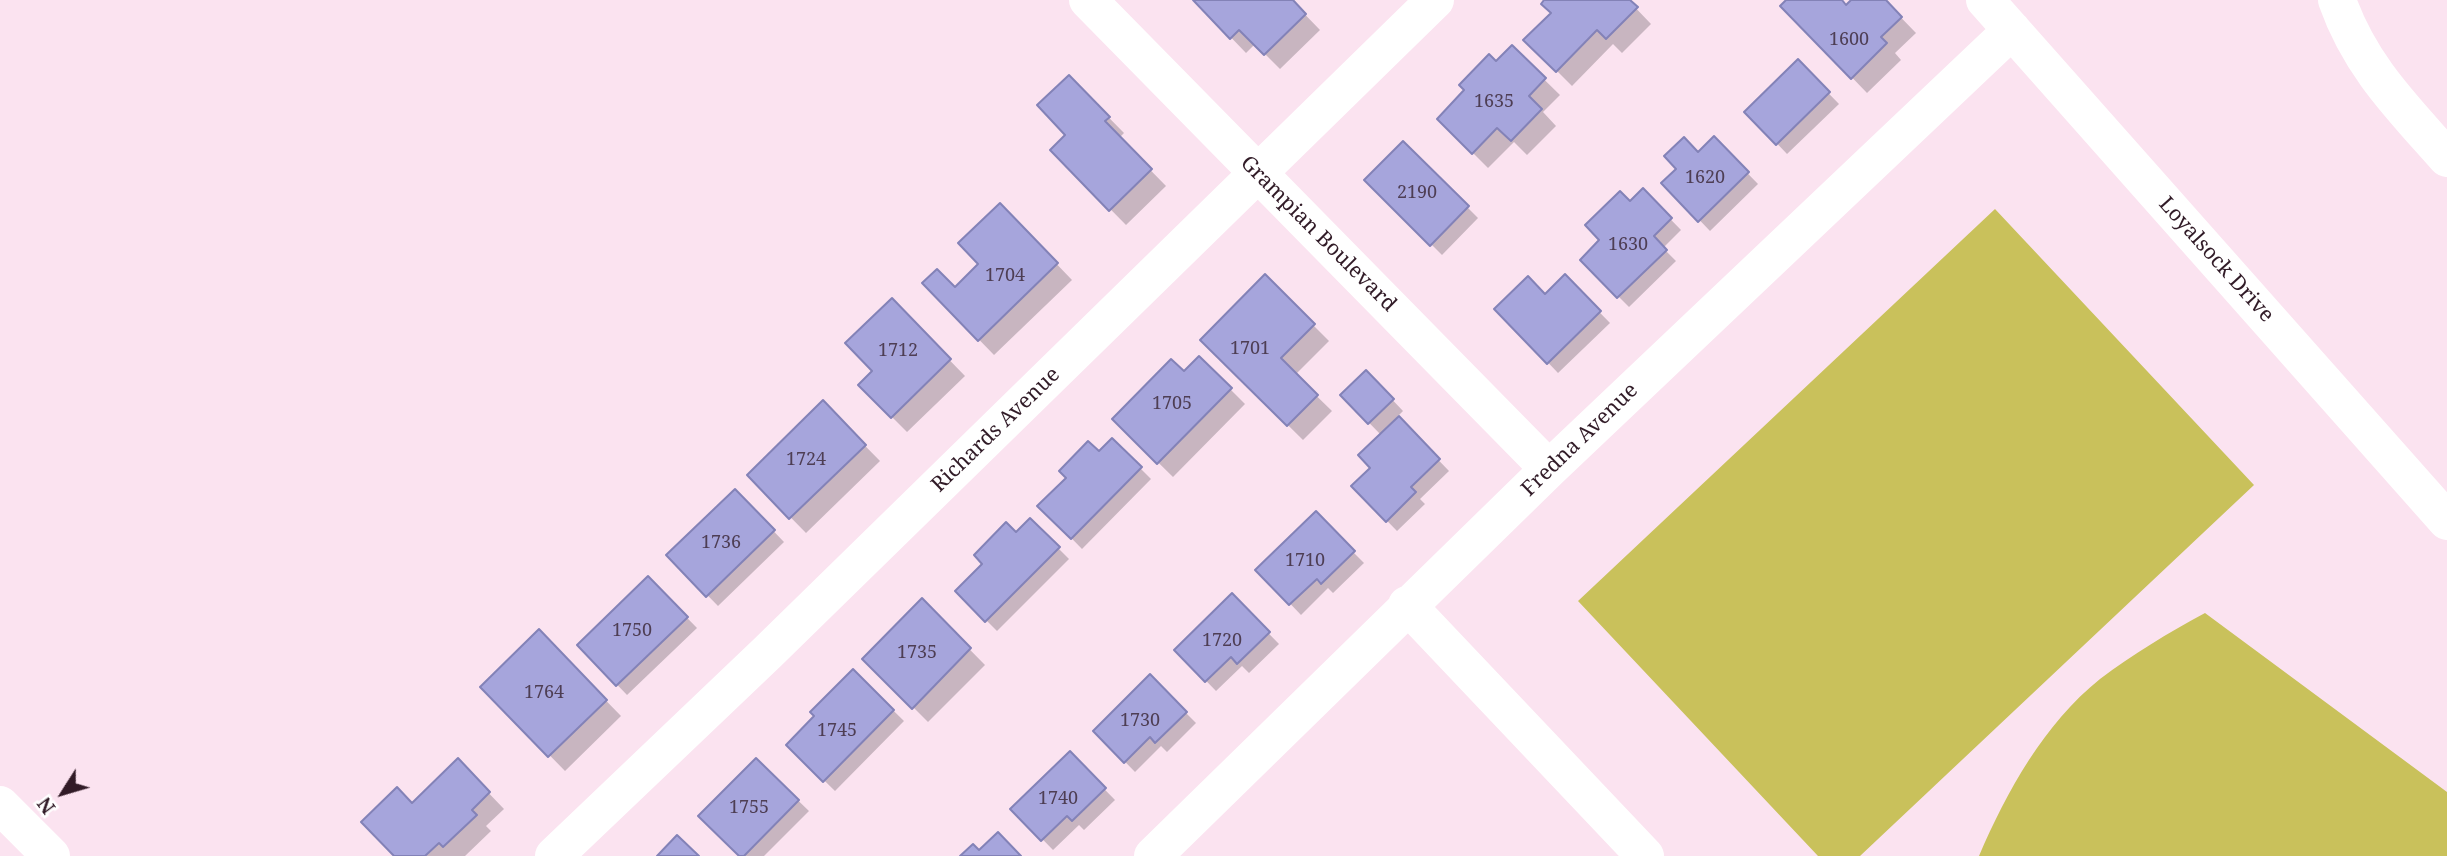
<!DOCTYPE html>
<html>
<head>
<meta charset="utf-8">
<style>
	body { margin:0 }
	#map { position:relative; width:2447px; height:856px; overflow:hidden; background:#fbe3f0; font-family:"Noto Serif",serif }
	canvas { display:block }
	.north { position:absolute; left:28px; top:758px; width:70px; height:70px; -webkit-text-stroke:5px #fff; paint-order:stroke; rotate:233deg; font-size:19px; font-weight:700; line-height:28px; text-align:center; color:#311b27 }
	.north::after { content:''; display:block; margin:auto; width:24px; height:32px; background:#311b27; clip-path:polygon(50% 0,100% 100%,50% 72%,0 100%) }
</style>
</head>
<body>
<div id="map">
<canvas width="2447" height="856"></canvas>
<div class="north">N</div>
</div>
<script>
const ctx = document.querySelector('canvas').getContext('2d');
ctx.lineJoin = 'round';
function fillPath(path, color) { ctx.fillStyle = color; ctx.fill(path, 'evenodd'); }
function stroke(path, color, width, dash) { ctx.strokeStyle = color; ctx.lineWidth = width; ctx.lineCap = dash ? 'butt' : 'round'; ctx.setLineDash(dash || []); ctx.stroke(path); }
function drawText(font, color, halo, rows, align = 'center') {
  ctx.font = font + ' "Noto Serif",serif'; ctx.lineWidth = 6; ctx.setLineDash([]); ctx.textBaseline = 'middle'; ctx.strokeStyle = halo; ctx.fillStyle = color; for (const [text, x, y, turn = 0] of rows) {
    ctx.save(); ctx.translate(x, y); ctx.rotate((+turn || 0) * Math.PI / 180); ctx.textAlign = isNaN(turn) ? turn : align; if (halo) ctx.strokeText(text, 0, 0); ctx.fillText(text, 0, 0); ctx.restore();
  }
}
fillPath(new Path2D(`
	M1995 209 2254 485 1860 856H1818L1578 601Z
	M2205 613 2447 792V856H1979C2007 791 2044 724 2100 679 2133 654 2168 633 2205 613Z`), '#c9c15b');
fillPath(new Path2D(`
	M1195 0H1291L1320 30 1280 69 1255 44 1246 53Z
	M1547 0H1628L1651 24 1622 53 1613 44 1572 86 1526 40 1553 13Z
	M1789 0H1840L1846 7 1853 0H1884L1916 33 1895 53 1901 60 1867 93 1783 6Z
	M1512 48 1560 95 1543 112 1556 126 1527 155 1514 142 1488 168 1439 119Z
	M1798 62 1839 104 1787 154 1747 112Z
	M1069 77 1124 133 1119 138 1166 186 1126 225 1052 150 1068 135Z
	M1714 139 1758 184 1710 231 1664 183Z
	M1403 143 1478 218 1442 255 1367 180Z
	M1643 191 1681 230 1663 248 1676 261 1629 307 1582 260 1602 240 1630 203Z
	M1000 205 1072 280 994 355 924 283 955 289 981 264Z
	M1265 277 1329 341 1295 375 1332 411 1303 440 1202 340Z
	M1565 277 1610 323 1558 373 1497 309 1545 296Z
	M892 301 965 376 907 432 860 385 875 371Z
	M1199 358 1245 404 1173 477 1114 419 1184 374Z
	M1366 372 1403 411 1397 417 1449 471 1420 499 1425 504 1397 531 1353 486 1372 468 1381 435 1342 395Z
	M823 403 880 461 806 533 749 475Z
	M1112 440 1151 479 1082 549 1040 506Z
	M735 491 784 542 718 606 669 556Z
	M1315 514 1364 563 1333 593 1328 588 1301 615 1258 570Z
	M1030 520 1069 559 997 631 957 591Z
	M648 578 697 628 627 695 579 645Z
	M1232 596 1279 644 1249 673 1242 666 1216 691 1176 650Z
	M922 601 985 665 928 722 865 659Z
	M539 632 621 716 565 771 483 687Z
	M853 671 904 721 835 791 788 745 817 716Z
	M1150 677 1196 723 1167 752 1161 746 1135 772 1095 731Z
	M1070 754 1115 800 1084 830 1079 825 1053 850 1013 809Z
	M756 760 809 811 764 856H741Z
	M458 761 504 809 486 826 491 831 465 856H397L412 805Z`), '#0003');
const building = new Path2D(`
	M1193 0H1293L1306 14 1264 55 1239 30 1230 39Z
	M1544 0H1630L1638 7 1606 39 1597 30 1556 72 1523 40 1551 13 1541 4Z
	M1786 0H1842L1846 5 1851 0H1886L1902 17 1881 37 1887 43 1851 79 1780 6Z
	M1512 45 1546 78 1529 96 1542 109 1511 141 1497 128 1472 154 1437 119 1464 90 1459 85 1489 54 1496 61Z
	M1798 59 1830 92 1776 145 1744 112Z
	M1069 75 1110 117 1105 121 1152 169 1109 211 1050 150 1065 135 1037 105Z
	M1714 136 1749 172 1698 222 1661 183 1676 169 1664 156 1684 137 1698 152Z
	M1403 141 1469 206 1430 246 1364 180Z
	M1643 188 1672 218 1654 236 1667 250 1617 298 1580 260 1599 240 1585 225 1620 191 1630 201Z
	M1000 203 1058 263 978 341 922 283 937 269 955 287 978 264 958 243Z
	M1265 274 1315 324 1281 358 1318 395 1287 426 1200 340Z
	M1565 274 1601 311 1547 364 1494 309 1528 276 1545 294Z
	M892 298 951 359 891 418 858 385 872 371 845 343Z
	M1199 356 1232 388 1157 464 1112 419 1171 359 1184 371Z
	M1366 370 1394 399 1368 424 1340 395Z
	M823 400 866 445 789 519 747 475Z
	M1399 416 1440 459 1411 487 1416 492 1386 522 1351 486 1370 468 1358 455Z
	M1112 438 1142 467 1071 539 1037 506 1066 478 1059 471 1088 441 1099 451Z
	M735 489 775 530 706 597 666 555Z
	M1316 511 1355 551 1321 584 1317 579 1289 605 1255 570Z
	M1030 518 1060 547 985 622 955 591 982 564 974 555 1006 522 1016 532Z
	M648 576 688 617 616 686 577 645Z
	M1232 593 1270 632 1237 664 1231 657 1205 682 1174 650Z
	M922 598 971 648 912 709 862 659Z
	M539 629 607 700 548 757 480 687Z
	M853 669 894 710 823 782 786 745 814 716 810 712Z
	M1150 674 1187 712 1155 743 1150 737 1124 763 1093 731Z
	M1070 751 1106 788 1072 821 1067 816 1041 841 1010 809Z
	M458 758 490 792 472 810 477 815 443 847 439 843 425 856H394L361 822 397 787 412 803Z
	M756 758 799 800 744 856H739L698 816Z
	M998 832 1021 856H960L973 844 979 850Z
	M677 835 699 856H657Z`);
fillPath(building, '#a6a5dc');
stroke(building, '#8382b7', 2);
stroke(new Path2D(`
	M1088 0 1549 469
	M1985 0 2447 521
	M2337 0C2360 66 2402 107 2447 158
	M1407 605 1645 856
	M0 805 51 856
	M554 856 768 652 1435 0
	M1153 856 1549 469 2012 30`), '#fff', 38);
drawText('18px', '#4e3e54', null, [
	["1600",1849,40],
	["1635",1494,102],
	["1620",1705,178],
	["2190",1417,193],
	["1630",1628,245],
	["1704",1005,276],
	["1701",1250,349],
	["1712",898,351],
	["1705",1172,404],
	["1724",806,460],
	["1736",721,543],
	["1710",1305,561],
	["1750",632,631],
	["1720",1222,641],
	["1735",917,653],
	["1764",544,693],
	["1730",1140,721],
	["1745",837,731],
	["1740",1058,799],
	["1755",749,808]
]);
drawText('21px', '#311b27', '#fff', [
	["Grampian Boulevard",1318,234,45],
	["Loyalsock Drive",2216,260,48],
	["Richards Avenue",996,430,-44],
	["Fredna Avenue",1580,440,-44]
]);
</script>
</body>
</html>
